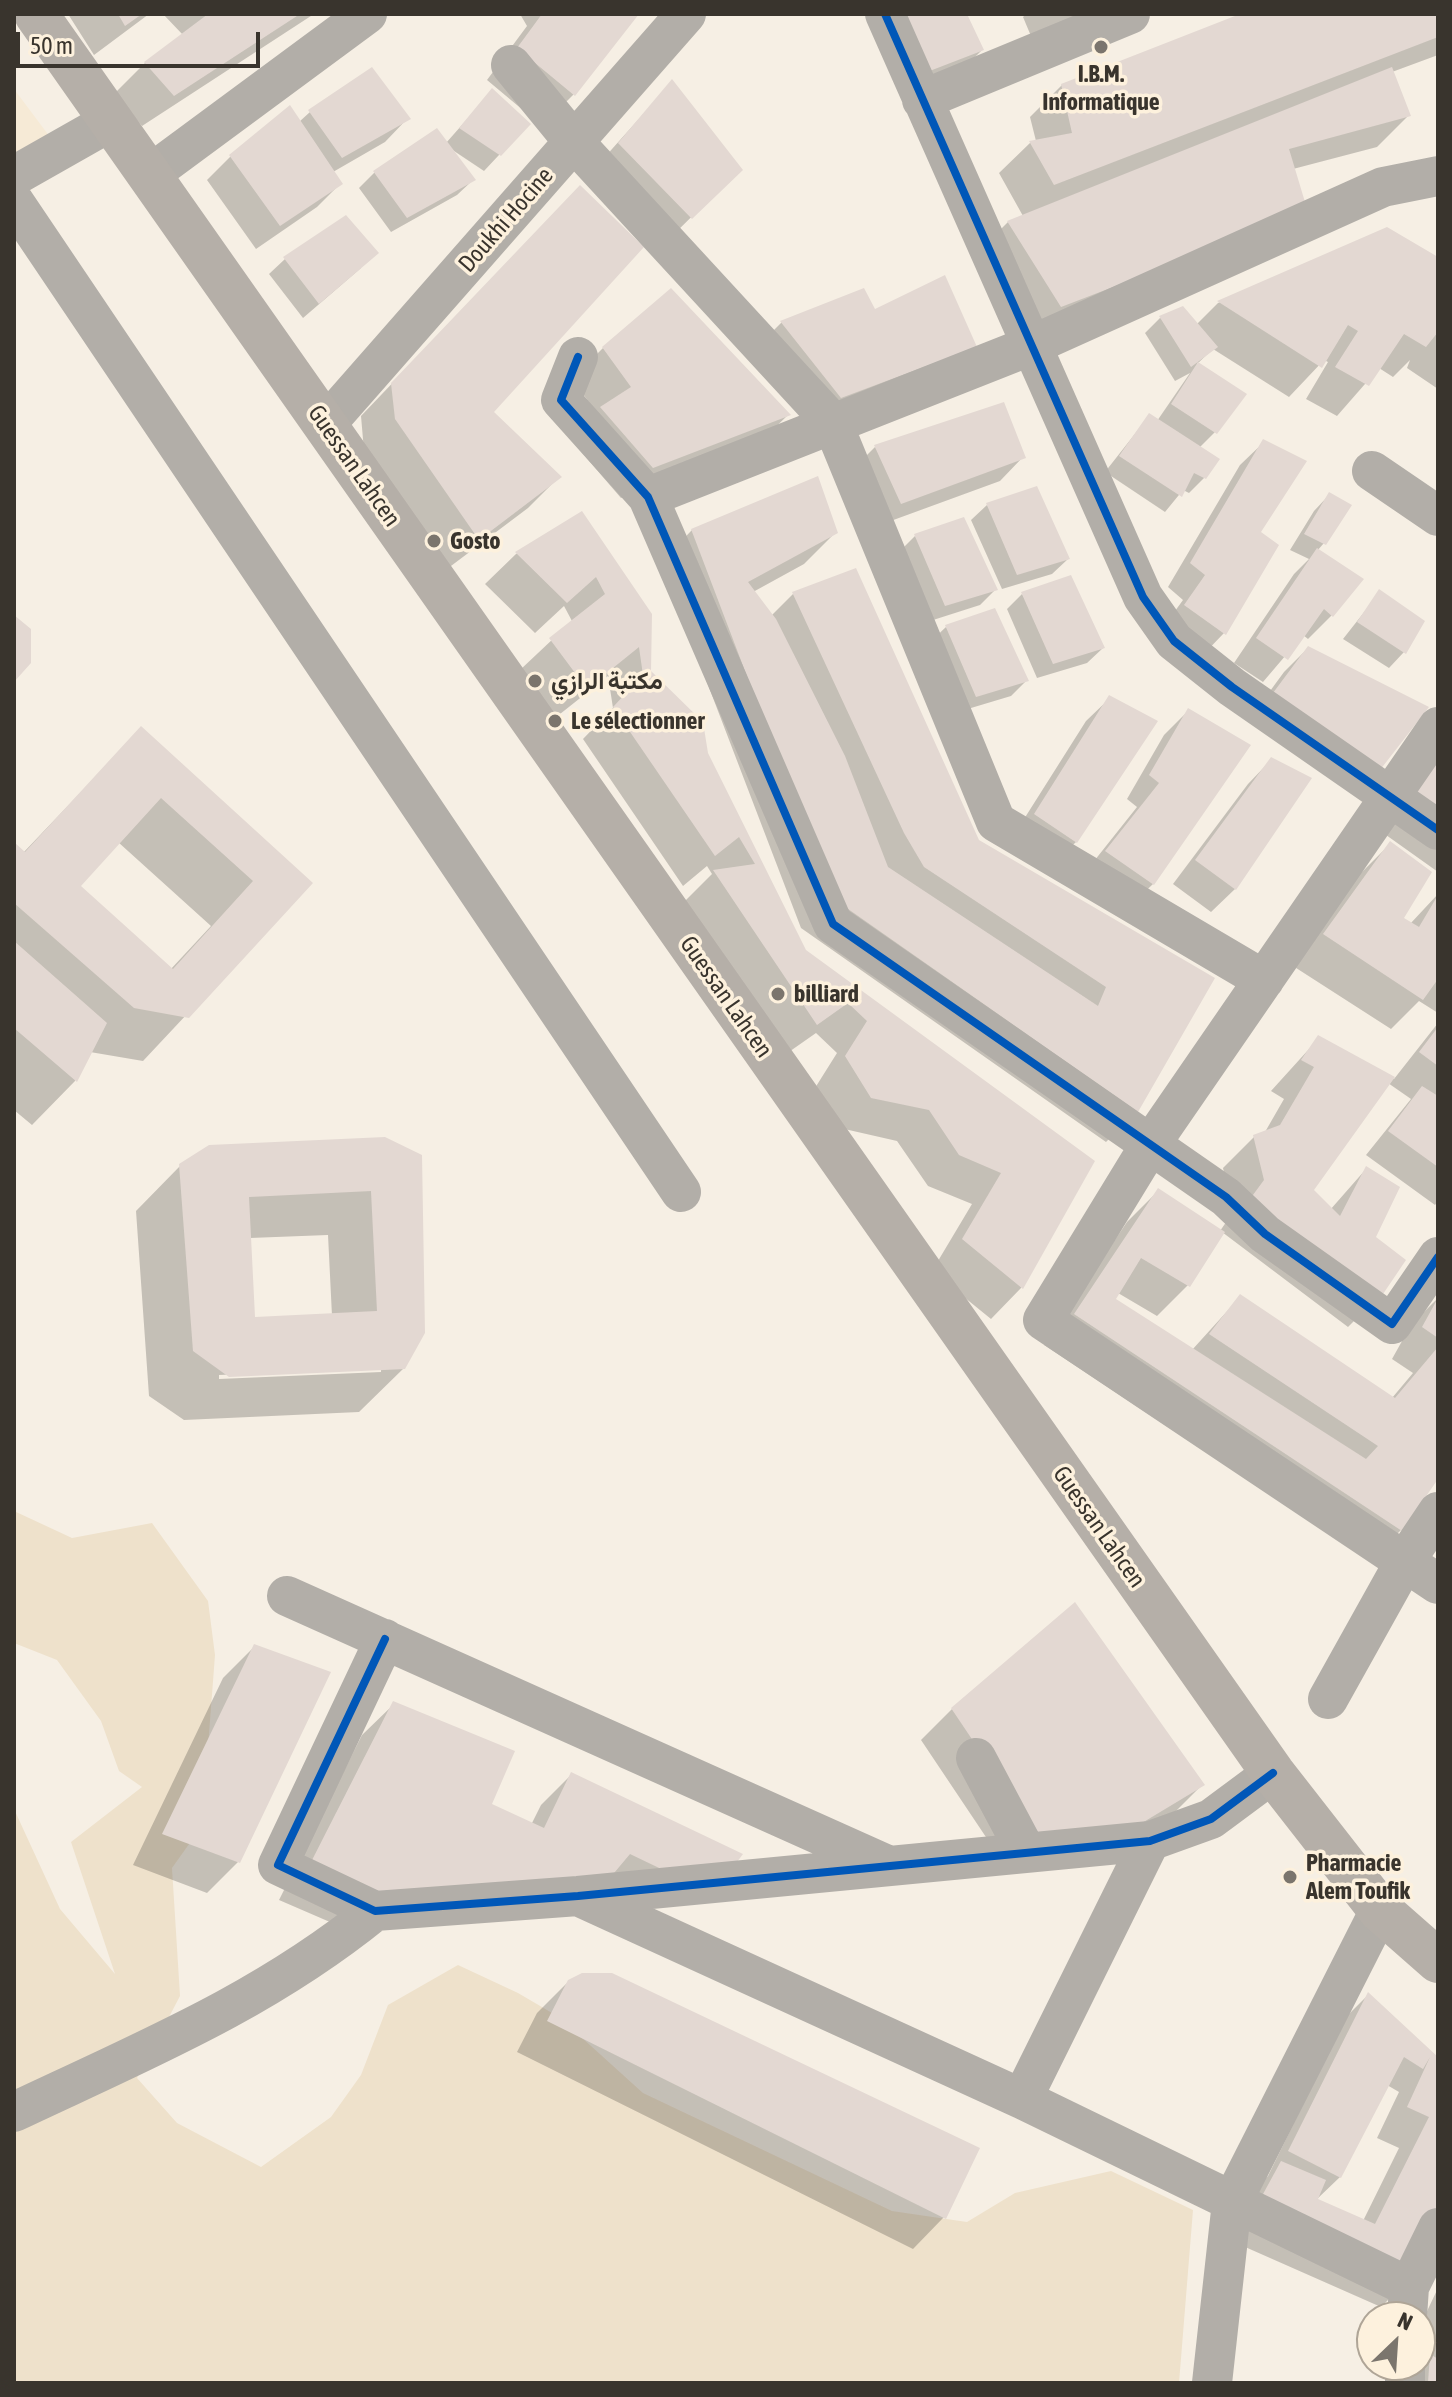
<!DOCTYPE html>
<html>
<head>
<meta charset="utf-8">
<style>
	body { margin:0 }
	#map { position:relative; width:1452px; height:2397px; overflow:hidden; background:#f6efe4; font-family:"Asap Condensed",sans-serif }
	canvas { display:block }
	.frame { position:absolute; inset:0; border:16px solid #39342d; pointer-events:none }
	.north { position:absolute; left:1356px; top:2301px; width:80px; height:80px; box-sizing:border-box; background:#fdf1dd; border:2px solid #afa597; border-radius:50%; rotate:25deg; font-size:22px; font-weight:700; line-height:32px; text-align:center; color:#39342d }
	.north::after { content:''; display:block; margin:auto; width:28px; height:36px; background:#7b756d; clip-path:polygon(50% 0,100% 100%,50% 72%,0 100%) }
	.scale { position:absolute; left:16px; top:32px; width:244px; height:36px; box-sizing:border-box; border:4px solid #39342d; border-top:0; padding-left:10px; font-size:24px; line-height:28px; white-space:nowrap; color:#39342d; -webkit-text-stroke:6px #fdf1dd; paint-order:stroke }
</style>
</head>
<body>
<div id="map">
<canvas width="1452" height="2397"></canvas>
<div class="frame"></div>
<div class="north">N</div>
<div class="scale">50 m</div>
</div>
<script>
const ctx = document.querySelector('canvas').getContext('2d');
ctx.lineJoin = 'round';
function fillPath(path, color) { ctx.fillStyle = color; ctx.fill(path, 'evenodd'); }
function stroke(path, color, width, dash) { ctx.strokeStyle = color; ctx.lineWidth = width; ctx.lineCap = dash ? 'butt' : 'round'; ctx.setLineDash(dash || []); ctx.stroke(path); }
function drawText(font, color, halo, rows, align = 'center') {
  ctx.font = font + ' "Asap Condensed",Vazirmatn,sans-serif'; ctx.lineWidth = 7; ctx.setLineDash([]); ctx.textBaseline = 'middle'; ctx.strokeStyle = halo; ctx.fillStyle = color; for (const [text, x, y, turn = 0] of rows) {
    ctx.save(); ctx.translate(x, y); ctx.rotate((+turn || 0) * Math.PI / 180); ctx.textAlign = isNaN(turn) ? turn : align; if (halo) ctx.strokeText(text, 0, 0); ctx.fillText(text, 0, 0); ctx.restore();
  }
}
fillPath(new Path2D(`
	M14 89 68 161 14 203Z`), '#f6ead6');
fillPath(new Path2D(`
	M14 1511 72 1538 152 1523 208 1601 215 1655 202 1826 172 1868 180 1996 137 2078 177 2123 261 2167 331 2117 361 2075 388 2005 458 1965 518 1993 559 2017 643 2093 892 2211 967 2222 1015 2193 1111 2171 1193 2210 1179 2383H14V1809L60 1909 115 1974 71 1842 142 1787 119 1771 101 1721 57 1660 14 1643Z`), '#eee1cb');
fillPath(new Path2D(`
	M68 14H149L94 55Z
	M163 14H314L142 126 114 94 145 63 183 35Z
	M520 14H637L573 95 542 126 487 80 527 26Z
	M965 14 982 50 958 74 903 94Z
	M1026 14H1122L1036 48 1023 17Z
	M1246 14H1438V55L1392 72 1408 116 1377 147 1293 169 1306 211 1030 337 977 253 1008 222 1023 216 999 173 1030 143 1036 141 1030 117 1062 85Z
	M672 82 740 169 667 241 595 168Z
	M492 91 528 124 484 171 451 149 473 180 457 195 391 232 359 188 375 172 446 143Z
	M310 112 408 118 385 142 333 172 341 183 317 207 256 249 207 180 231 156 299 122Z
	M549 219 491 412 559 477 528 508 447 569 364 451 361 416Z
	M1387 229 1438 259V389L1407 368 1410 360 1393 377 1379 368 1337 416 1306 399 1328 362 1324 360 1289 397 1213 349 1197 364 1215 432 1199 448 1205 477 1189 493 1183 490 1165 512 1105 472 1149 416 1157 421 1190 373 1175 381 1145 333 1160 318 1197 324 1218 303Z
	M285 259 361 268 303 318 269 274Z
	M874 312 951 371 816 420 758 346 782 322Z
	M603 348 788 415 757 445 621 498 571 440 597 413 572 379Z
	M1264 442 1259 532 1224 633 1201 657 1162 629 1183 600 1168 587 1240 465Z
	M875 447 1023 457 1000 481 877 526 851 471Z
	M1329 495 1324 543 1317 551 1332 615 1308 639 1303 635 1263 682 1234 663 1294 574 1309 559 1290 550 1314 511Z
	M987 505 1068 559 1052 574 1002 589 971 520Z
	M582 514 650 671 706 754 805 951 1092 1161 1021 1288 991 1319 932 1271 972 1204 928 1186 897 1141 840 1128 815 1088 837 1053 816 1033 786 1054 683 903 712 874 707 866 683 886 583 739 613 708 608 676 555 718 520 670 572 621 564 606 535 633 485 584 516 554Z
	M963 520 995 590 980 605 930 621 899 552 915 536Z
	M692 530 836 532 804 564 753 592 771 616 793 594 855 571 977 841 1212 979 1137 1111 1106 1142 801 928 661 562Z
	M1380 592 1404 652 1389 668 1343 639Z
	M1022 594 1103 648 1087 663 1037 678 1007 609Z
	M946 627 1026 681 1011 696 961 711 930 642Z
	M1308 648 1379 768 1251 717 1284 672Z
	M1110 698 1076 842 1052 865 1012 838 1086 721Z
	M1188 711 1153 884 1129 907 1083 875 1137 807 1127 799 1164 735Z
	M141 729 310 883 143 1061 90 1052 75 1081 32 1125 14 1110V845L23 853ZM118 842 211 926 170 970 78 886Z
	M1438 755V872L1379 830Z
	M1271 760 1235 889 1211 912 1173 884 1248 784Z
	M1390 844 1401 918 1410 924 1438 894V1013L1419 1001 1391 1029 1293 966 1359 875Z
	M1438 1023V1201L1435 1205 1366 1155 1411 1099 1388 1083 1311 1191 1330 1210 1366 1169 1379 1296 1348 1327 1222 1232 1188 1285 1157 1316 1118 1293 1114 1300 1192 1350 1240 1297 1392 1398 1413 1373 1392 1359 1411 1325 1438 1298V1476L1401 1530 1370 1561 1044 1345 1127 1222 1158 1191 1220 1231 1233 1212 1223 1168 1254 1137 1265 1132 1284 1099 1271 1091 1319 1038 1394 1079Z
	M384 1139 404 1368 359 1412 184 1420 149 1396 136 1211 180 1166ZM328 1235 332 1316 254 1319 250 1238ZM381 1368V1372L219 1379V1375Z
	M255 1646 238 1862 207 1893 133 1865 223 1678Z
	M394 1704 489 1805 531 1825 541 1805 572 1774 740 1855 353 1932 279 1900 362 1735Z
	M952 1709 1202 1785 1171 1816 1006 1867 921 1740Z
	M569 1981 944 2217 913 2249 517 2052 537 2013Z
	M1368 1995 1438 2060 1412 2276 1381 2307 1227 2239 1250 2194 1268 2176 1345 2018ZM1387 2085 1399 2092 1377 2138 1399 2148 1363 2221 1316 2200 1340 2177Z
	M1438 2288V2383H1404L1420 2365V2326Z`), '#0003');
fillPath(new Path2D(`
	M118 14H142L125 26Z
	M208 14H300L174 96 144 62Z
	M542 14H639L575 96 517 48Z
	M903 14H967L984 50 927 72Z
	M1240 14H1438V37L1054 185 1029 141 1072 133 1061 84Z
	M372 67 411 119 342 158 308 110Z
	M1392 67 1411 116 1289 149 1308 212 1061 307 1007 221Z
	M672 79 743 170 692 219 618 143Z
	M492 88 531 124 501 156 459 128Z
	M290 105 343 184 280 226 229 155Z
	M437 128 476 180 407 218 373 171Z
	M580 185 644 247 494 412 562 477 479 540 395 419 391 383Z
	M346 215 379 253 319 304 283 257Z
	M1387 227 1438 257V332L1426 347 1404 334 1369 386 1335 367 1358 331 1348 325 1322 368 1217 301Z
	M945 275 977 347 841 398 780 321 864 288 875 309Z
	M671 288 791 415 653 468 600 407 631 387 602 347Z
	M1183 306 1218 347 1191 367 1159 316Z
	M1198 362 1247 394 1217 434 1171 404Z
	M1004 402 1026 458 901 504 874 445Z
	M1149 413 1220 459 1206 479 1194 473 1182 497 1119 456Z
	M1263 439 1307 461 1261 532 1279 545 1226 635 1184 605 1205 575 1190 563Z
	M818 476 838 533 748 582 776 619 845 756 888 867 1098 1006 1106 987 924 867 904 833 792 592 856 568 979 840 1215 978 1138 1112 831 897 691 529Z
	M1037 486 1070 559 1017 575 986 503Z
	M1329 492 1352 505 1326 545 1304 534Z
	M582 511 652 614 651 671 703 722 708 753 806 950 1095 1161 1023 1289 962 1239 1001 1173 959 1155 929 1110 871 1098 845 1056 867 1021 848 1003 817 1025 713 870 755 864 739 837 715 856 613 707 643 675 639 647 587 689 549 638 605 594 596 577 567 603 515 552Z
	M964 517 998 590 945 606 914 534Z
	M1317 548 1364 579 1333 617 1324 609 1288 660 1256 638Z
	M1071 575 1105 648 1053 664 1021 592Z
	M1379 589 1425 621 1406 654 1357 622Z
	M995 608 1029 681 976 697 945 625Z
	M14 615 31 629V663L14 682Z
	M1308 646 1429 707 1380 770 1273 693Z
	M1109 695 1158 721 1077 843 1034 814Z
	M1188 708 1251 745 1154 885 1105 851 1159 783 1149 775Z
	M141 726 313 883 189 1018 134 1008 14 903V842L25 852ZM161 798 253 881 173 969 81 886Z
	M1271 757 1312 778 1236 890 1195 860Z
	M1434 763 1438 765V819L1408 798Z
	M1390 841 1432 872 1404 918 1419 927 1438 895V979L1423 1000 1323 934Z
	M14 941 107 1023 77 1082 14 1028Z
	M1438 1027V1066L1419 1052Z
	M1318 1035 1395 1077 1314 1190 1340 1216 1366 1166 1400 1187 1376 1237 1406 1260 1381 1297 1250 1199 1264 1180 1253 1135 1280 1125 1314 1067 1301 1060Z
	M1422 1086 1438 1096V1167L1388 1131Z
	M385 1137 422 1155 425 1333 405 1369 229 1377 193 1351 179 1164 209 1145ZM371 1191 377 1311 255 1317 249 1197Z
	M1158 1188 1225 1232 1190 1287 1141 1258 1116 1299 1366 1459 1378 1446 1209 1334 1240 1294 1395 1398 1438 1347V1479L1402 1531 1074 1314Z
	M1438 1298V1338L1422 1327Z
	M1075 1602 1205 1785 1127 1832 1037 1836 951 1708Z
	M254 1644 331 1672 240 1863 162 1834Z
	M393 1701 515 1751 492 1804 544 1828 571 1772 743 1854 731 1870 678 1877 630 1854 609 1879 385 1902 308 1868Z
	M582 1973H612L980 2148 946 2219 547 2021 568 1980Z
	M1368 1992 1438 2057V2220L1414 2277 1256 2207 1281 2161 1326 2180 1318 2199 1375 2224 1429 2117 1407 2107 1430 2057 1423 2069 1404 2057 1341 2178 1288 2151Z
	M1430 2354 1438 2359V2383H1428Z`), '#e3d8d2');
stroke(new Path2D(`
	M885 14 1143 597 1174 641 1232 687 1438 830
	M511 65 574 142 832 422 996 822 1264 980
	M922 100 1130 14
	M149 175 367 14
	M14 176 111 121
	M14 202 681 1192
	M578 357 561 400 648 497 833 924 1226 1197 1265 1234 1392 1324 1438 1257
	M325 425 686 14
	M1372 471 1438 516
	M648 497 1030 346 1383 187 1438 176
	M1438 727 1150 1145 1043 1320 1438 1584
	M287 1596 885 1864
	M385 1639 278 1865 375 1911 578 1896 1150 1841 1211 1819 1273 1773
	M1328 1699 1405 1561 1438 1512
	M976 1758 1025 1850
	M578 1896 1022 2099 1409 2287
	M1022 2099 1150 1841
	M14 2112C143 2051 263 2002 375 1911
	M1407 2317 1409 2287 1438 2228
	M1212 2383 1232 2202 1380 1910
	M1405 2383V2365`), '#b2aea8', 40);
stroke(new Path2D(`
	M36 14 1273 1773 1380 1910 1438 1961`), '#b5afa8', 44);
stroke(new Path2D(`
	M885 14 1143 597 1174 641 1232 687 1438 830
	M578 357 561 400 648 497 833 924 1226 1197 1265 1234 1392 1324 1438 1257
	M385 1639 278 1865 375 1911 578 1896 1150 1841 1211 1819 1273 1773`), '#0057b8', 8);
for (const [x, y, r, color] of [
	[1101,47,8,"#7b756d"],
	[434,541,8,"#7b756d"],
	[535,681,8,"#7b756d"],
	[555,721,8,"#7b756d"],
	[778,994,8,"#7b756d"],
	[1290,1877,8,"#7b756d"]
]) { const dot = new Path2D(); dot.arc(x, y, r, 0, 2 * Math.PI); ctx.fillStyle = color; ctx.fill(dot); stroke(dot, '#fdf1dd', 3); }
drawText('bold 24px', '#39342d', '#fdf1dd', [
	["I.B.M.",1101,74,"center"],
	["Informatique",1101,102,"center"],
	["Gosto",450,541],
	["مكتبة الرازي",551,681],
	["Le sélectionner",571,721],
	["billiard",794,994],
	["Pharmacie",1306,1863],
	["Alem Toufik",1306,1891]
], 'left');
drawText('24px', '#39342d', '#fdf1dd', [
	["Doukhi Hocine",506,220,-49],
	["Guessan Lahcen",354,466,55],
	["Guessan Lahcen",726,997,55],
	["Guessan Lahcen",1099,1527,55]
]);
</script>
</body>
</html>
